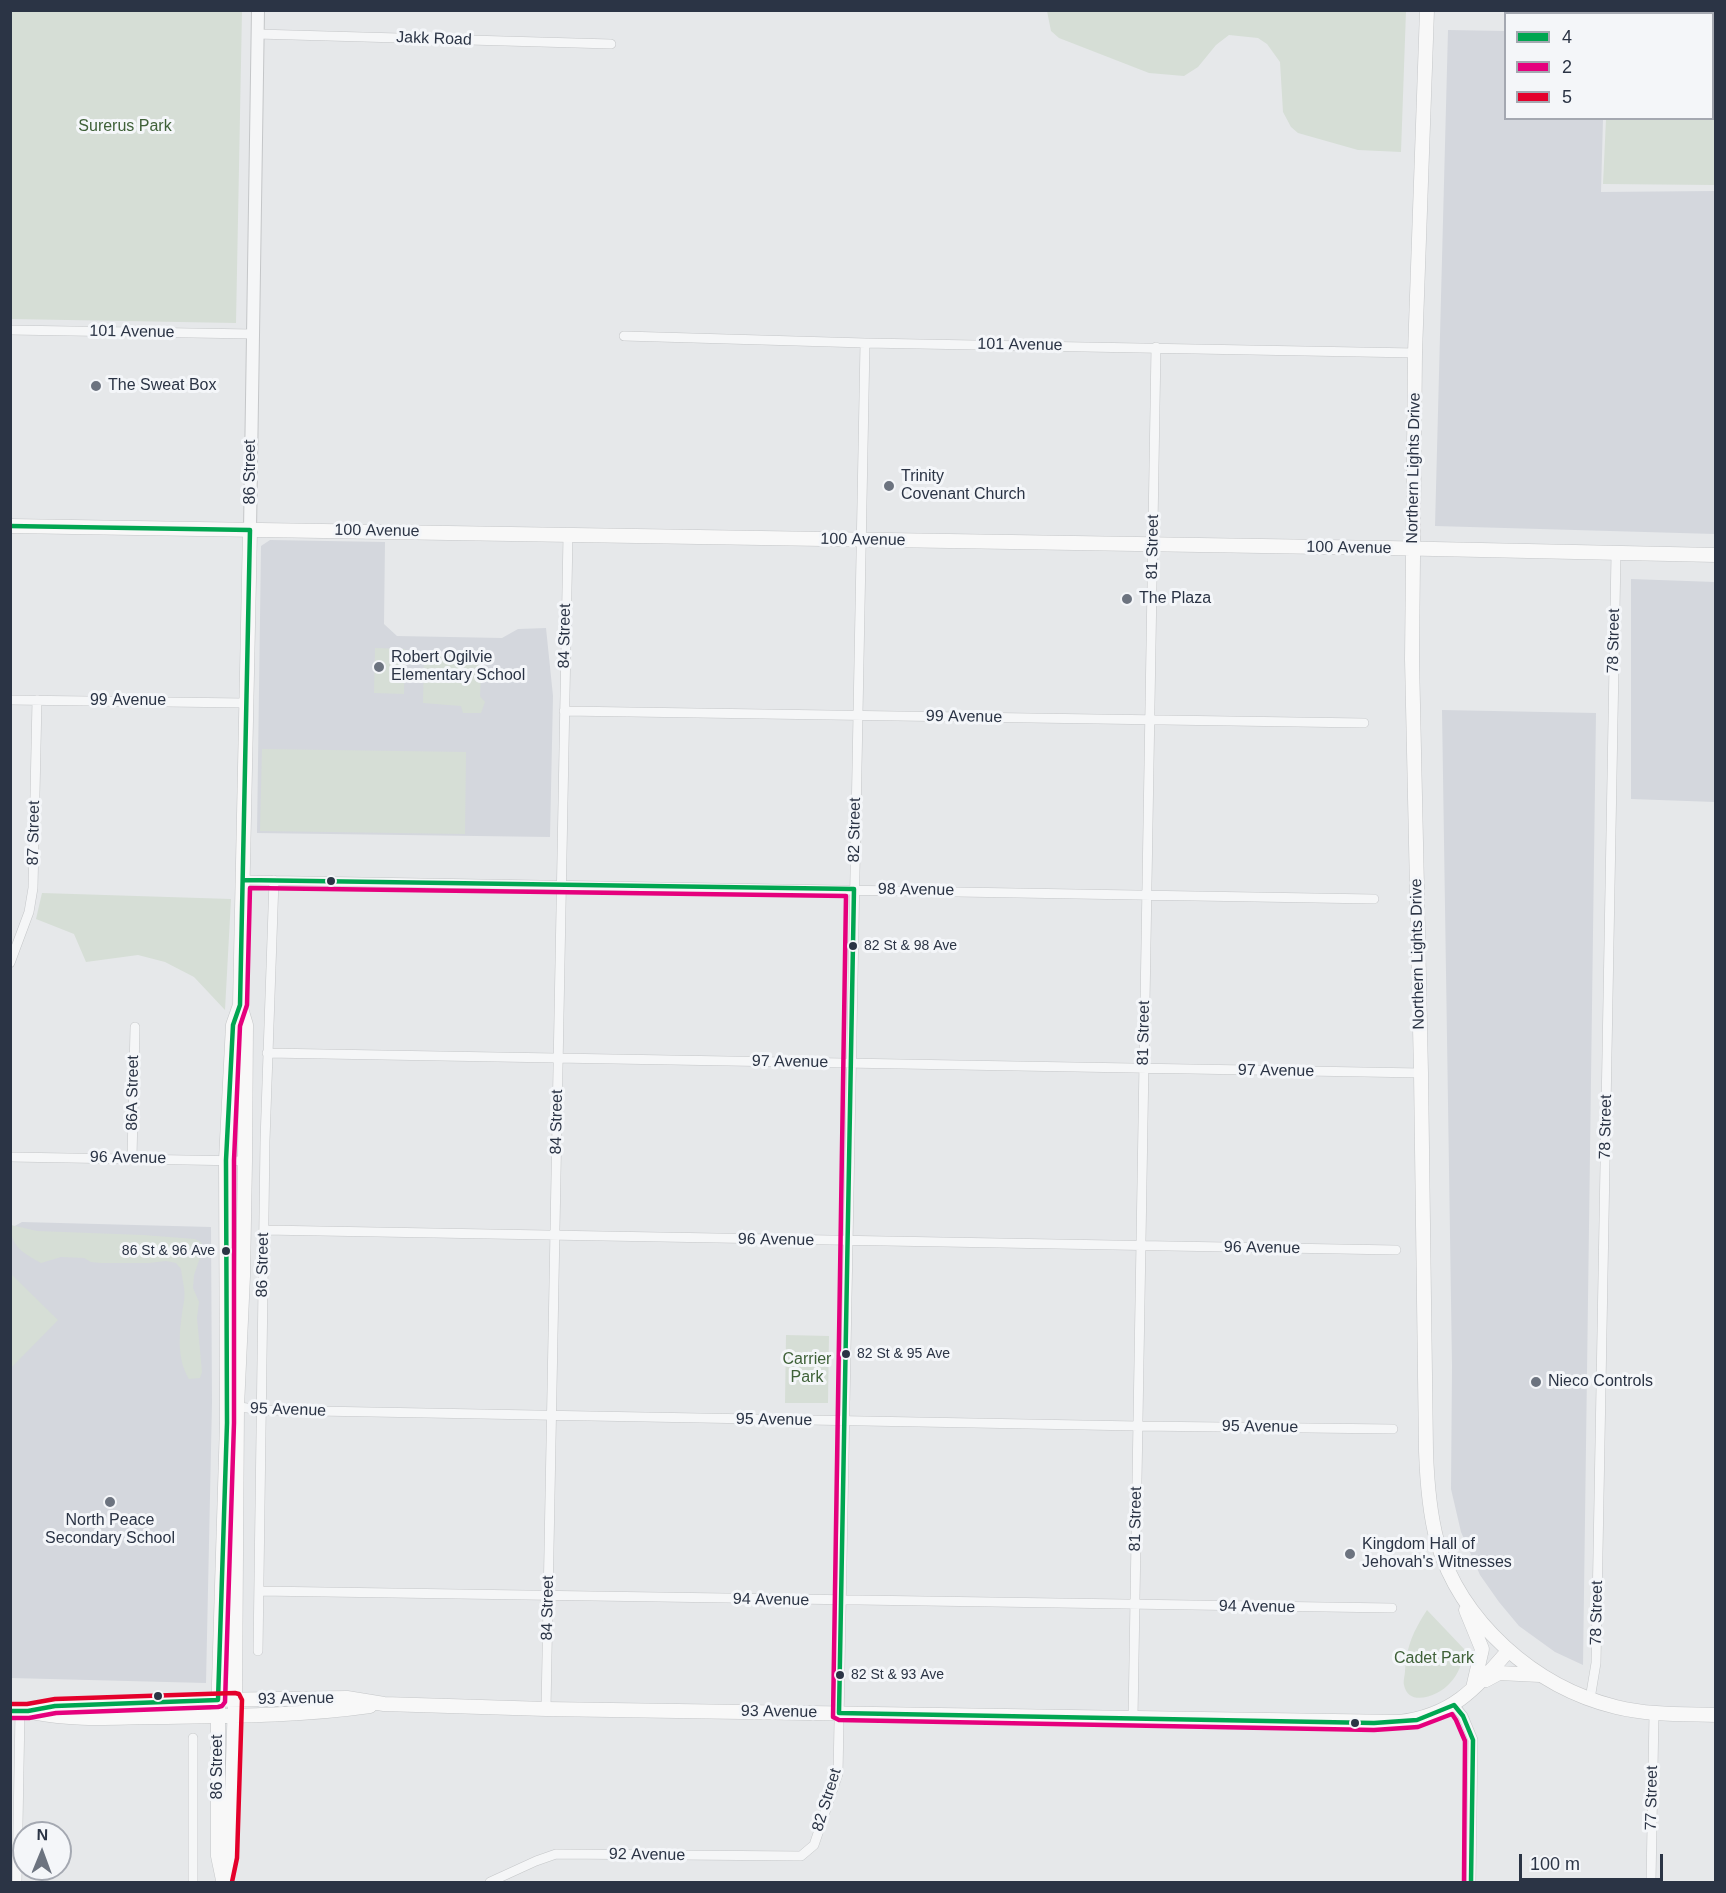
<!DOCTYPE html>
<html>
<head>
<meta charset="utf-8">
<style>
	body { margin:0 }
	#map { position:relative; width:1726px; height:1893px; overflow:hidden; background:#e6e8ea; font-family:Helvetica,sans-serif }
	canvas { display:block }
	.frame { position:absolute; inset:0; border:12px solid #2b3445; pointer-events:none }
	.legend { position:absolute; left:1504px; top:12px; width:210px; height:108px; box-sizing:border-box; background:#f4f6f9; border:2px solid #a4a8b1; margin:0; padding:8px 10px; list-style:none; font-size:18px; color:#2b3445 }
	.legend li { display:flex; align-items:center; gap:12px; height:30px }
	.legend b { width:30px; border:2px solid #a4a8b1 }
	.north { position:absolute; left:12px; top:1821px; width:60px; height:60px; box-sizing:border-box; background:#f4f6f9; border:2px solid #a4a8b1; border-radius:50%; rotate:1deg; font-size:16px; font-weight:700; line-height:24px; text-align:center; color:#2b3445 }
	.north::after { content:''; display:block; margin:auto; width:21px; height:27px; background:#6c737f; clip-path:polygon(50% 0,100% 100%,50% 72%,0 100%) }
	.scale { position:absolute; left:1519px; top:1854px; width:144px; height:27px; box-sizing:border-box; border:3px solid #2b3445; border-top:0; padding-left:8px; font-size:18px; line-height:21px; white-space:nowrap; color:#2b3445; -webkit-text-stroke:4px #f4f6f9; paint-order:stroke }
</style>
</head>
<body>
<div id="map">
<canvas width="1726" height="1893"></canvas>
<div class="frame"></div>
<ul class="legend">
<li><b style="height:8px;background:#00a651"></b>4</li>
<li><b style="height:8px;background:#e5007d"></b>2</li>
<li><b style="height:8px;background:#e4002b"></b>5</li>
</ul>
<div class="north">N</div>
<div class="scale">100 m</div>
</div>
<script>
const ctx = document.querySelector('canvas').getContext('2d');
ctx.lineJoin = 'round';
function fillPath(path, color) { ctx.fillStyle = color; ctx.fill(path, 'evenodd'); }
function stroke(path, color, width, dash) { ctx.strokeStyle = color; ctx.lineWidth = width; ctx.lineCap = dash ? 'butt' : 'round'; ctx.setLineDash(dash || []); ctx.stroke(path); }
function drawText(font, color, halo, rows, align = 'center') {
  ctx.font = font + ' Helvetica,sans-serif'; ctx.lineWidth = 6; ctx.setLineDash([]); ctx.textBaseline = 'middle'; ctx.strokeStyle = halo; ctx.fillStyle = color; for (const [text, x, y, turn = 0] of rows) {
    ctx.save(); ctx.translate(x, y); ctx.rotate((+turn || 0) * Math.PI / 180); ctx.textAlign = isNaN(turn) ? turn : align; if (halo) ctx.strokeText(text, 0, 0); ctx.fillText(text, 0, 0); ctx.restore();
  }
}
fillPath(new Path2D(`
	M1448 30 1505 31 1506 118 1603 119 1601 192 1715 191V534L1435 526Z
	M270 540 385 542 384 624 397 636 502 638 518 629 546 628 553 696 550 837 257 833 261 546Z
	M1631 579 1715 582V802L1631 799Z
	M1442 710 1596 713 1583 1665 1555 1652 1519 1626 1499 1602 1480 1575 1461 1532 1451 1489 1452 1366Z
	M22 1222 211 1227 212 1403 206 1683 11 1678V1228Z`), '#d4d7dd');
fillPath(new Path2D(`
	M1617 10 1715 11V185L1603 184 1606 119 1712 118V14L1614 13Z
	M10 11H242L236 323 11 319Z
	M1047 11H1406L1401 152 1358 150 1298 133 1291 127 1283 112 1280 62 1267 44 1258 38 1229 35 1216 45 1198 67 1184 76 1149 73 1059 38 1051 31Z
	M375 648 405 649 404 694 374 693Z
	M424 654 482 656 480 696 485 702 481 713H463L461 706 423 703Z
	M262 749 466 752 465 834 260 831Z
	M42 893 231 899 225 1010 194 977 165 962 138 955 86 962 74 934 36 919Z
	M11 1225 37 1231 143 1235 195 1239 201 1242 203 1249 194 1275 193 1288 199 1302 197 1318 202 1372 200 1378 189 1379C175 1356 180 1326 184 1301 186 1291 182 1279 181 1269L176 1263 166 1261 149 1263H101L91 1262 84 1258 61 1257 41 1263C24 1253 10 1247 11 1225Z
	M10 1273 58 1320 11 1368H10Z
	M786 1335 829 1336 828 1403H785Z
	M1427 1610 1465 1650C1462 1662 1459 1674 1450 1683 1441 1694 1409 1709 1404 1685 1403 1681 1405 1675 1405 1671 1407 1645 1413 1632 1427 1610Z`), '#d6ded6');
const minor = new Path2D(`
	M257 34 611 44
	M10 330 253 334
	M624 336 865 343 1415 353
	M10 700 245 703
	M564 711 1364 723
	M243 880 1374 899
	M10 963 29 912 33 888 37 700
	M267 1053 1421 1073
	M10 1157 245 1161
	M132 1158 135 1027
	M264 1230 1396 1250
	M232 1406 262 1410 1138 1426 1393 1429
	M259 1591 1392 1608
	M258 1651 265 1141 274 880
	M1590 1699 1596 1663 1616 554
	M1454 1705 1463 1716 1473 1740 1471 1882
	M546 1709 568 535
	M1133 1718 1156 347
	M17 1882 20 1711
	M193 1882V1738
	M490 1882 536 1861 556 1854 801 1856 814 1845 838 1774 865 343
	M1651 1882 1654 1713`);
const tertiary = new Path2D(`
	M250 530 258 10`);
const secondary = new Path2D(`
	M1427 10 1415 353 1412 659 1421 1073 1426 1451C1427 1481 1429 1511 1437 1541 1461 1622 1534 1687 1616 1707 1648 1715 1682 1714 1716 1715
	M10 526 1387 548 1716 555
	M1466 1610 1482 1649 1473 1688
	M1486 1680 1499 1673 1540 1675
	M10 1711H28L55 1706 112 1703 209 1700 347 1698 384 1704 546 1709 1399 1722C1452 1716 1475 1689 1508 1651
	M36 1713C76 1721 119 1717 159 1717 230 1716 300 1716 370 1706
	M223 1880 218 1856V1716L227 1423 226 1160 233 1025 240 1005
	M224 1882 230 1858 235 1700 237 1407 243 1276 245 1161 246 1025 240 1005 250 530`);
stroke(minor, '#c4c6c8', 10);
stroke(tertiary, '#c4c6c8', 14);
stroke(secondary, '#c4c6c8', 15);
stroke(minor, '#f5f6f7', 9);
stroke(tertiary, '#f5f6f7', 12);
stroke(secondary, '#f8f8f8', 14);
stroke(new Path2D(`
	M10 526 250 530 240 1005 233 1025 226 1160 227 1423 218 1700 55 1706 28 1711H10
	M243 880 854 889 839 1713 1374 1723 1417 1720 1454 1705 1463 1716 1473 1740 1471 1882`), '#00a651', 4.5);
stroke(new Path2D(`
	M10 1718H29L56 1713 218 1707 222 1706 225 1702 234 1423V1160L240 1026 247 1005 250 888 846 896 833 1717 839 1720 1374 1730 1418 1727 1452 1714 1456 1720 1465 1741 1464 1882`), '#e5007d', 4.5);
stroke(new Path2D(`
	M10 1704H27L55 1699 235 1693 239 1694 242 1700 237 1858 232 1882`), '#e4002b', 4.5);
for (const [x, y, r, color] of [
	[96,386,6,"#6c737f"],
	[889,486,6,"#6c737f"],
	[1127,599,6,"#6c737f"],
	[379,667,6,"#6c737f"],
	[331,881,5,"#2b3445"],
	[853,946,5,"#2b3445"],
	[226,1251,5,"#2b3445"],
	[846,1354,5,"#2b3445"],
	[1536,1382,6,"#6c737f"],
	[110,1502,6,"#6c737f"],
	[1350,1554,6,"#6c737f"],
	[840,1675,5,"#2b3445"],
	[158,1696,5,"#2b3445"],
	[1355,1723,5,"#2b3445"]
]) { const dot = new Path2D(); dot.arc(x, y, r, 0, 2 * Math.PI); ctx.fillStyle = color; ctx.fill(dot); stroke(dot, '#f4f6f9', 2); }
drawText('14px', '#2b3445', '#f4f6f9', [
	["82 St & 98 Ave",864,946],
	["86 St & 96 Ave",215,1251,"right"],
	["82 St & 95 Ave",857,1354],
	["82 St & 93 Ave",851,1675]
], 'left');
drawText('16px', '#2b3445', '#f4f6f9', [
	["Jakk Road",434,39,2],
	["101 Avenue",132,332,1],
	["101 Avenue",1020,345,1],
	["Northern Lights Drive",1414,468,-89],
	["86 Street",251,472,-90],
	["100 Avenue",377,531,1],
	["100 Avenue",863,540,1],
	["81 Street",1153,547,-89],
	["100 Avenue",1349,548,1],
	["84 Street",565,636,-89],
	["78 Street",1614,641,-89],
	["99 Avenue",128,701],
	["99 Avenue",964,717,1],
	["82 Street",855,830,-89],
	["87 Street",34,833,-89],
	["98 Avenue",916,890,1],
	["Northern Lights Drive",1418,954,-91],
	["81 Street",1144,1033,-89],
	["97 Avenue",790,1062,1],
	["97 Avenue",1276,1071,1],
	["86A Street",133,1093,-89],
	["84 Street",557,1122,-89],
	["78 Street",1606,1127,-89],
	["96 Avenue",128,1158,1],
	["96 Avenue",776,1240,1],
	["96 Avenue",1262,1248,1],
	["86 Street",263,1265,-89],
	["95 Avenue",288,1410,2],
	["95 Avenue",774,1420,1],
	["95 Avenue",1260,1427,1],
	["81 Street",1136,1519,-89],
	["94 Avenue",771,1600,1],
	["94 Avenue",1257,1607,1],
	["84 Street",548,1608,-89],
	["78 Street",1597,1613,-89],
	["93 Avenue",296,1699,-1],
	["93 Avenue",779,1712,1],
	["86 Street",218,1767,-90],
	["77 Street",1652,1798,-89],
	["82 Street",827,1800,-73],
	["92 Avenue",647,1855,1]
]);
drawText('16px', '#3f6138', '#f4f6f9', [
	["Surerus Park",125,127],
	["Carrier",807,1360],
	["Park",807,1378],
	["Cadet Park",1434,1659]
]);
drawText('16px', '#2b3445', '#f4f6f9', [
	["The Sweat Box",108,386],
	["Trinity",901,477],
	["Covenant Church",901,495],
	["The Plaza",1139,599],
	["Robert Ogilvie",391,658],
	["Elementary School",391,676],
	["Nieco Controls",1548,1382],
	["North Peace",110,1521,"center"],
	["Secondary School",110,1539,"center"],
	["Kingdom Hall of",1362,1545],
	["Jehovah's Witnesses",1362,1563]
], 'left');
</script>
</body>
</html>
